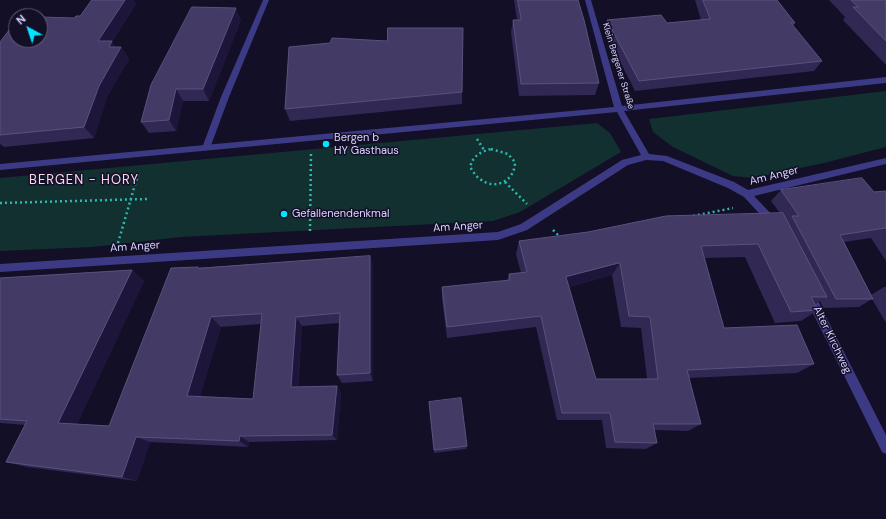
<!DOCTYPE html>
<html>
<head>
<meta charset="utf-8">
<style>
	body { margin:0 }
	#map { position:relative; width:886px; height:519px; overflow:hidden; background:#130f26; font-family:"DM Sans",sans-serif }
	canvas { display:block }
	.north { position:absolute; left:8px; top:8px; width:40px; height:40px; box-sizing:border-box; background:#130f26; border:1px solid #625e7d; border-radius:50%; rotate:320deg; font-size:11px; font-weight:700; line-height:16px; text-align:center; color:#d9d4ff }
	.north::after { content:''; display:block; margin:auto; width:14px; height:18px; background:#00e5ff; clip-path:polygon(50% 0,100% 100%,50% 72%,0 100%) }
</style>
</head>
<body>
<div id="map">
<canvas width="886" height="519"></canvas>
<div class="north">N</div>
</div>
<script>
const ctx = document.querySelector('canvas').getContext('2d');
ctx.lineJoin = 'round';
function fillPath(path, color) { ctx.fillStyle = color; ctx.fill(path, 'evenodd'); }
function stroke(path, color, width, dash) { ctx.strokeStyle = color; ctx.lineWidth = width; ctx.lineCap = dash ? 'butt' : 'round'; ctx.setLineDash(dash || []); ctx.stroke(path); }
function drawText(font, color, halo, rows, align = 'center') {
  ctx.font = font + ' "DM Sans",sans-serif'; ctx.lineWidth = 3; ctx.setLineDash([]); ctx.textBaseline = 'middle'; ctx.strokeStyle = halo; ctx.fillStyle = color; for (const [text, x, y, turn = 0] of rows) {
    ctx.save(); ctx.translate(x, y); ctx.rotate((+turn || 0) * Math.PI / 180); ctx.textAlign = isNaN(turn) ? turn : align; if (halo) ctx.strokeText(text, 0, 0); ctx.fillText(text, 0, 0); ctx.restore();
  }
}
fillPath(new Path2D(`
	M886 91V147L824 163 753 178 733 176 673 147 653 132 649 119Z
	M597 123 610 133 621 152 520 212 493 221 181 237 93 247 0 251V178Z`), '#12302f');
stroke(new Path2D(`
	M477 139 484 150
	M491 149 508 154 515 162C515 181 495 191 480 179 476 177 473 171 470 167 473 156 480 152 491 149Z
	M505 182 527 204
	M0 203 147 199
	M693 216 733 208
	M553 230 561 238
	M310 231 311 154
	M118 243 139 171`), '#2fb8b0', 2.5, [2, 3]);
fillPath(new Path2D(`
	M263 0H269L229 97 210 148 209 150H203L202 148 221 97Z`), '#3d3a85');
fillPath(new Path2D(`
	M585 0H591L622 106 886 77V83L624 111 649 154 667 156 734 182 748 190 886 158V164L754 196 777 220 779 223 777 226H771L744 197 728 188 663 161 646 160 628 165 527 230 498 240 0 272V264L498 232 521 224 622 160 641 155 617 112 0 170V164L614 107Z
	M811 293 815 295 886 435V454L882 452 807 301 806 298 807 295Z`), '#3d3a85');
fillPath(new Path2D(`
	M514 0H578L599 83 595 95 519 96 511 32 513 20H517Z
	M695 0H777L795 23 793 26 822 61 814 71 635 91 604 30 607 20 667 23 701 20Z
	M829 0H886V64H885L843 20 845 17Z
	M136 4 112 42 115 47H121L129 59 107 97 94 138 4 147 0 144V42L80 16Z
	M241 20 209 101H183L176 131 149 133 141 122Z
	M462 92V104L290 121 285 109Z
	M781 190 874 192 886 191V261L871 238 844 242 871 295 884 287H886V323L872 299 859 307 823 308 820 301 815 305 818 310 801 321 775 323 745 257 704 258 724 328 814 364 797 373 689 378 701 424 688 431 655 430 657 443 646 449 606 448 602 420H557L536 327 447 338 442 299V287L507 281 509 274 521 273 516 254 519 241 780 213 771 201ZM612 275 621 327 641 328 647 379H596L569 287Z
	M370 256 373 268V381L342 383 337 375 339 323 302 326 298 387 337 386 341 393 337 440 249 442 248 447 150 442 137 481 27 467 6 462 25 425 0 423V278L132 270 144 281 77 424 109 426 198 267 199 268ZM261 324 253 399 200 396 221 327Z
	M429 402 467 446 466 449 434 453Z`), '#312854');
fillPath(new Path2D(`
	M125 0H134L136 4 112 42 119 52 121 47 129 59 107 97 94 138 84 127 99 86 98 41Z
	M236 8 241 20 209 101 203 89Z
	M176 89 183 101 176 131 169 120Z
	M370 256 373 268V381L370 373Z
	M620 263 612 275 561 289 566 277Z
	M132 270 144 281 75 429 58 423Z
	M211 317 221 327 198 403 187 396Z
	M296 317 302 326 297 394 291 387Z
	M337 386 341 393 337 440 332 435Z
	M240 436 249 442 248 447 239 441Z
	M136 437 150 442 137 481 122 477Z`), '#1d163a');
const building = new Path2D(`
	M92 0H125L98 41H112L109 47H121L99 86 84 127 0 135V42L16 21V40H40V17L74 18 76 16H80Z
	M518 0H578L584 20 599 83 521 84 513 20H521Z
	M703 0H777L795 23H791L822 61 639 81 607 20 661 15 667 23 710 19Z
	M851 0H886V41L853 7H858Z
	M192 7 236 8 203 89H176L169 120 141 122 151 85Z
	M388 28H463L462 92 285 109 289 47 330 43 332 38 387 41Z
	M862 178 874 192 886 191V229L885 228 840 235 873 299H836L792 216H799L781 190Z
	M783 213 827 297H811L818 310 791 312 758 244 701 246 724 328 797 325 814 364 687 370 701 424H653L657 443 615 442 610 413H562L541 316 447 327 442 287 510 280 509 274 527 272 519 241 588 232 666 216ZM620 263 629 316 650 317 658 379H596L566 277Z
	M370 256V373L337 375 340 313 296 317 291 387 337 386 332 435 240 436 239 441 136 437 122 477 6 462 27 421 0 419V278L132 270 58 423 109 426 171 268 198 267V268ZM262 314 253 399 187 396 211 317Z
	M461 398 467 446 434 450 429 402Z`);
fillPath(building, '#433a66');
stroke(building, '#5a527e', 1);
for (const [x, y, r, color] of [
	[326,144,4,"#00e5ff"],
	[284,214,4,"#00e5ff"]
]) { const dot = new Path2D(); dot.arc(x, y, r, 0, 2 * Math.PI); ctx.fillStyle = color; ctx.fill(dot); stroke(dot, '#130f26', 1.5); }
drawText('9px', '#d9d4ff', '#130f26', [
	["Klein Bergener Straße",618,66,73]
]);
drawText('11px', '#d9d4ff', '#130f26', [
	["Bergen b",334,138],
	["HY Gasthaus",334,151],
	["Gefallenendenkmal",292,214]
], 'left');
drawText('11px', '#d9d4ff', '#130f26', [
	["Am Anger",774,176,-14],
	["Am Anger",458,227,-4],
	["Am Anger",135,247,-4],
	["Alter Kirchweg",832,340,64]
]);
ctx.letterSpacing = '1px';
drawText('13px', '#ffd6f0', '#130f26', [
	["BERGEN - HORY",84,181]
]);
ctx.letterSpacing = '0px';
</script>
</body>
</html>
